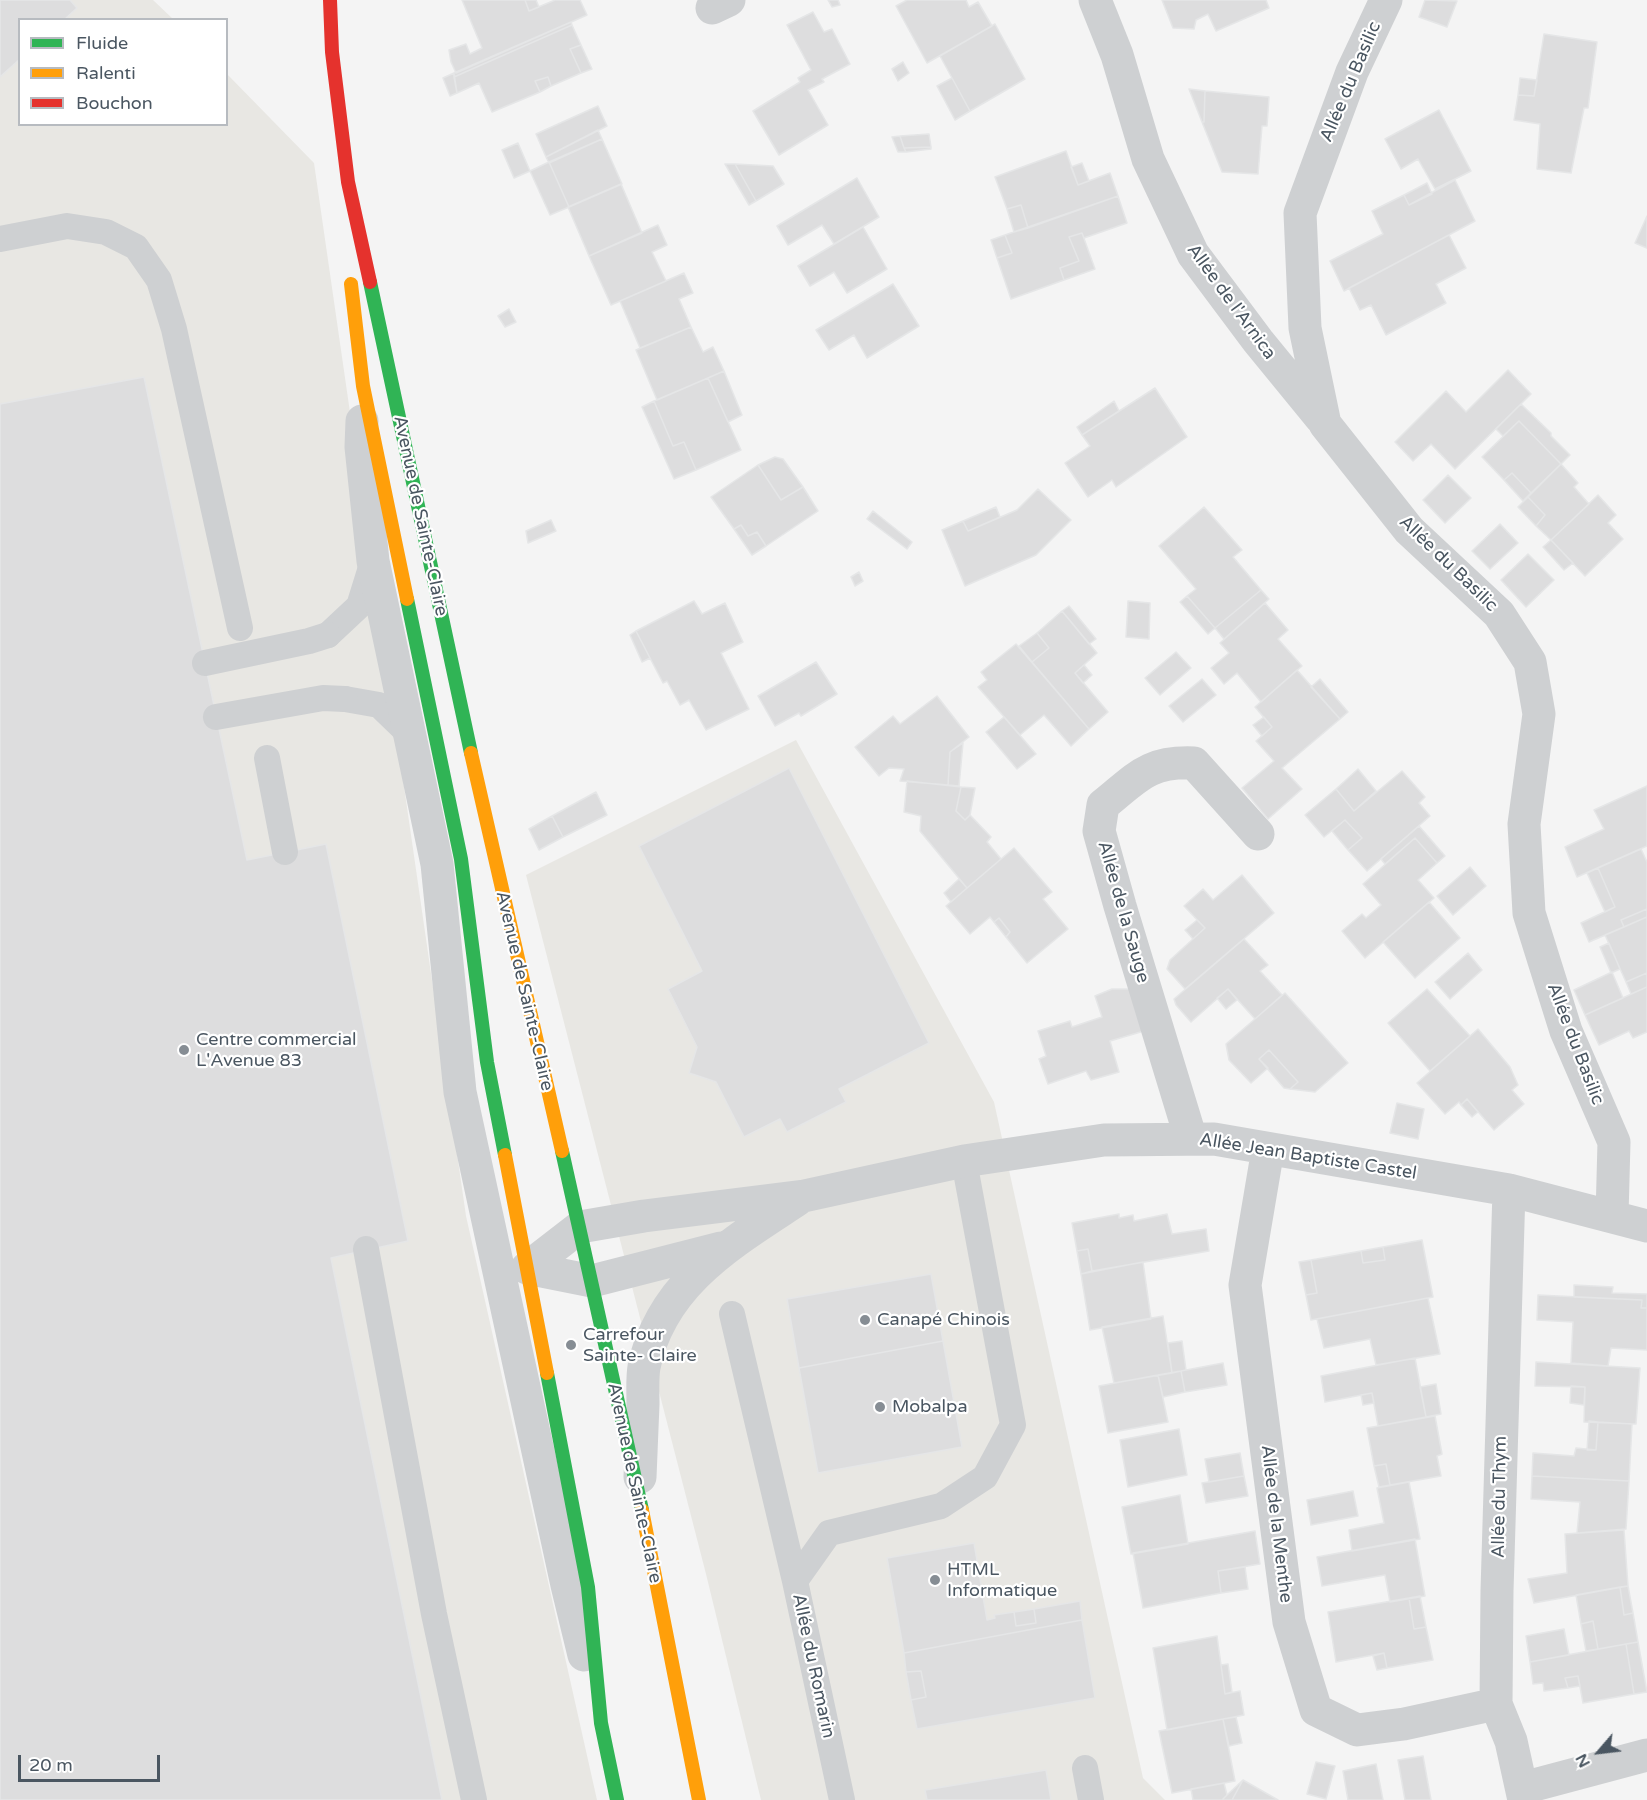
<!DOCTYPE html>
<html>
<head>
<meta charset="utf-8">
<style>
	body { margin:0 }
	#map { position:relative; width:1647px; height:1800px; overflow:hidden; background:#f4f4f4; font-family:"Varela Round",sans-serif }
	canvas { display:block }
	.legend { position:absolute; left:18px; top:18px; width:210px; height:108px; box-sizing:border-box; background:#fff; border:2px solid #b7bbc0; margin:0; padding:8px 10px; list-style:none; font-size:18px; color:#4a5661 }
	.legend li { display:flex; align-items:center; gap:12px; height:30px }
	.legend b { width:30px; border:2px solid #b7bbc0 }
	.north { position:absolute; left:1569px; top:1722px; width:60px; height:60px; -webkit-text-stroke:4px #fff; paint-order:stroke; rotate:242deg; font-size:16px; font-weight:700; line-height:24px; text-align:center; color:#4a5661 }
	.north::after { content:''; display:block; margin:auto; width:21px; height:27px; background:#4a5661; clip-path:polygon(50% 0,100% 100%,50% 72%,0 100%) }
	.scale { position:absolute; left:18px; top:1755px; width:142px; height:27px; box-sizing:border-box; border:3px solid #4a5661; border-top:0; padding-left:8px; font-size:18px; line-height:21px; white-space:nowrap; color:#4a5661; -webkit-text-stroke:4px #fff; paint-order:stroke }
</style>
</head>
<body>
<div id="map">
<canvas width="1647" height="1800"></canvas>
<ul class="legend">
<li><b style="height:8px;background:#30b455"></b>Fluide</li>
<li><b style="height:8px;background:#ff9f0a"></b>Ralenti</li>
<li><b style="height:8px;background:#e5322d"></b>Bouchon</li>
</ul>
<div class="north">N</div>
<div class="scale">20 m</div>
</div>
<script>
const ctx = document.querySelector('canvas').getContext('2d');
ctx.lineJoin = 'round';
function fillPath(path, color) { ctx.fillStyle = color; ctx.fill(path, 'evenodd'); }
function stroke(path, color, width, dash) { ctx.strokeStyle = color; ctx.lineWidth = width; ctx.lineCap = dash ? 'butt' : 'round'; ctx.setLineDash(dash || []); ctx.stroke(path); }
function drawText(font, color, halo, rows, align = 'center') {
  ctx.font = font + ' "Varela Round",sans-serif'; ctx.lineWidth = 4.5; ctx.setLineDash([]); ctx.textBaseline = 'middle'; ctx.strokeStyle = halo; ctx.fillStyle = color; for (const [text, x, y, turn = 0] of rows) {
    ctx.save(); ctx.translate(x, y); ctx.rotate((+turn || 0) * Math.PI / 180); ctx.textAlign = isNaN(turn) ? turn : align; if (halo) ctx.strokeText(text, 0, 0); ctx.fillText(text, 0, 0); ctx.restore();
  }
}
fillPath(new Path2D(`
	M0 0H153L173 19 20 20V124H226L227 74 314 163 466 1216 597 1800H0Z
	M796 740 994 1102 1143 1778 1165 1800H761L706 1574 526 875Z`), '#e8e7e3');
const building = new Path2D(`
	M0 0H70L77 8 64 20H20V59L0 77Z
	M462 0H525L529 11 555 0H580L587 15 456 73 451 62 449 50 466 44 470 54 482 48Z
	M525 0H536L539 7 529 11Z
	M828 0H838L840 5 832 7Z
	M907 0H966L969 7 978 2 992 26 927 63 896 6Z
	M1162 0H1266L1269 8 1216 31 1208 14 1196 20 1194 29 1173 28Z
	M1425 0 1457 1 1447 27 1419 17Z
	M813 12 824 32 832 29 850 64 822 79 824 82 808 90 828 125 779 155 753 111 800 82 798 78 811 70 787 25Z
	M571 22 572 25 454 77V73Z
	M995 24 1025 79 970 111 940 56Z
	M572 25 581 45 570 49 581 73 551 86 548 77 535 81 540 92 492 112 479 83 457 93 454 77Z
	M1544 34 1597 42 1588 108H1584L1571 173 1537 169 1540 124 1514 120 1518 95 1534 96Z
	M581 45 592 69 581 73 570 49Z
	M903 62 909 73 898 81 892 69Z
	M454 73 457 93 450 96 443 78Z
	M548 77 551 86 540 92 535 81Z
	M952 78 970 111 955 120 937 86Z
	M1520 78 1537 80 1534 96 1518 95Z
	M1189 89 1205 91 1204 122H1202Z
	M1205 91 1269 97 1267 126H1262L1258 174 1222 172 1202 122H1204Z
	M598 106 607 126 546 157 536 134Z
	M1439 110 1471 171 1435 189 1418 159 1401 169 1385 139Z
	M598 130 602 139 549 163 546 157Z
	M929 134 931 147 904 148 900 136Z
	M900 136 904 148 906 152H898L892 137Z
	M602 139 622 184 569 207 549 162Z
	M518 143 530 171 514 178 502 150Z
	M931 147V149L906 152 904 148Z
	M1066 151 1078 185 1110 173 1118 196 1028 228 1021 205 1007 209 995 177Z
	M549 162 569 207 550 215 530 171Z
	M1082 163 1089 181 1078 185 1071 167Z
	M725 164H735L756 201 749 205Z
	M735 164 773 166 784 184 756 201Z
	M857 178 879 217 834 244 822 225 788 245 777 226Z
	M1455 180 1475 221 1344 291 1330 261 1383 234 1372 211 1404 195 1409 205Z
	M1427 183 1432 194 1409 205 1404 195Z
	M621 184 642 233 589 256 568 207Z
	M1118 196 1127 223 1084 238 1082 233 1069 237 1079 261 1060 268 1064 280 1011 299 997 258 1012 253 1005 235Z
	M1021 205 1028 228 1014 232 1007 209Z
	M1647 216V248L1635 243Z
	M658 225 667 245 652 252 666 281 611 305 589 256Z
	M863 227 887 269 847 293 834 272 810 286 798 266Z
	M1082 233 1095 269 1064 280 1060 268 1079 261 1069 237Z
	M1005 235 1012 253 997 258 991 240Z
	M1449 235 1466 268 1436 284 1446 303 1386 335 1371 305 1360 310 1349 288Z
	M684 273 693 293 679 299 691 327 640 348 620 301Z
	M893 284 919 326 867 358 854 335 829 350 816 330Z
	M509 309 516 322 505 327 498 316Z
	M691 327 703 352 713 347 724 371 657 400 636 350Z
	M1508 370 1531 394 1455 469 1431 444 1413 461 1395 442 1446 391 1466 412Z
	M724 371 742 415 728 422 708 378Z
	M144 377 247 860 326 844 408 1241 331 1258 442 1800H0V404Z
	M708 378 741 450 696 470 684 442 673 446 654 401Z
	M1155 388 1187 437 1116 487 1112 480 1088 497 1065 463 1090 446 1082 435Z
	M654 401 673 446 684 442 696 470 674 479 642 407Z
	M1114 401 1119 411 1082 435 1077 427Z
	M1521 404 1551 433V436L1570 455 1561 464 1519 421 1503 436 1496 429Z
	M1519 421 1561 464 1531 493 1512 473 1504 480 1482 457Z
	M775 457 783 459 803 487 781 500 758 465Z
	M1561 464 1578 483 1574 487 1589 504 1551 540 1536 526 1545 515 1528 497Z
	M758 465 781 500 803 487 818 511 766 546 757 532 748 536 741 525 734 529 711 497Z
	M1512 473 1531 493 1523 501 1504 480Z
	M1448 475 1471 498 1445 523 1423 500Z
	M1038 489 1071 520 1036 555 965 586 942 530 963 521 968 531 1017 510Z
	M1598 495 1616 515 1608 523 1623 539 1585 576 1551 540Z
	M1528 497 1545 515 1536 526 1518 507Z
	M996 507 1000 517 968 531 963 521Z
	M1204 507 1242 550 1233 557 1261 590 1215 628 1187 596 1196 589 1159 546Z
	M873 511 912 542 907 549 867 519Z
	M551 520 556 531 528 543 526 531Z
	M1500 524 1518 543 1490 569 1472 551Z
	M741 525 748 536 757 532 766 546 752 555 734 529Z
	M1551 540 1573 563 1564 570 1543 547Z
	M1528 554 1554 580 1526 607 1501 580Z
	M859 572 863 581 855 586 851 577Z
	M1261 590 1269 599 1224 639 1215 628Z
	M1187 596 1215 628 1208 634 1180 602Z
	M694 601 702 614 725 603 743 642 721 653 749 709 706 730 689 700 680 705 667 681 663 683 636 631Z
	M1128 601 1150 603 1149 639 1126 637Z
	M1265 603 1288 630 1278 639 1302 666 1261 702 1237 673 1224 684 1211 668 1229 653 1220 643Z
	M1069 606 1096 639 1089 644 1062 611Z
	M1062 611 1097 653 1075 673 1108 712 1089 729 1032 662 1049 648 1037 633Z
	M636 631 650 658 642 662 630 635Z
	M1037 633 1049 648 1032 662 1019 646Z
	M1016 644 1089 729 1071 746 1044 715 1020 735 978 687 987 680 981 672Z
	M1176 652 1191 668 1160 695 1145 678Z
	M816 662 837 694 801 716 799 713 775 726 758 696Z
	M1084 665 1092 675 1083 683 1075 673Z
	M1297 670 1340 719 1282 768 1302 789 1268 819 1242 788 1274 761 1256 741 1272 727 1255 707Z
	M1202 679 1216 695 1183 722 1169 706Z
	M1320 679 1348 712 1340 719 1311 687Z
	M937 696 969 737 950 752 948 785 900 781 904 769 889 768 879 776 855 747 893 716 900 724Z
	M1004 717 1036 754 1017 769 986 732Z
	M1264 717 1272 727 1262 736 1253 725Z
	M963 743 959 786 948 785 950 752Z
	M789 768 929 1043 839 1089 846 1102 787 1132 780 1119 744 1137 716 1082 689 1073 697 1047 668 989 702 971 639 846Z
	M1358 769 1376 791 1354 811 1336 789Z
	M1402 771 1425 797 1419 803 1430 816 1367 871 1348 850 1362 838 1345 820 1324 837 1305 815 1336 789 1354 811Z
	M907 781 961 787 956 811 965 820 970 815 991 837 987 842 1001 859 967 888 920 831 921 816 904 812Z
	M1647 786V846L1577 877 1565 847 1604 829 1594 810Z
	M961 787 975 788 970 815 965 820 956 811Z
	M596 792 607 815 563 837 552 816Z
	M552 816 563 837 539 850 529 829Z
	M1345 820 1362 838 1348 850 1332 831Z
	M1419 826 1445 856 1437 863 1415 838 1385 864 1381 859Z
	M1415 838 1437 863 1418 880 1434 898 1365 958 1342 931 1362 914 1366 918 1381 905 1363 884Z
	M1014 848 1052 892 1043 899 1068 929 1027 963 1006 937 1010 932 999 918 994 922 990 917 970 934 946 906Z
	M1641 849 1647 862V909L1621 920 1624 927 1589 942 1581 923 1615 907 1598 868Z
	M1470 867 1486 886 1453 915 1437 896Z
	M1598 868 1615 907 1605 912 1587 873Z
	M1242 875 1274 913 1185 989 1167 969 1170 960 1205 928 1184 906 1203 889 1213 900Z
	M959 879 967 888 951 902 944 893Z
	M1429 902 1460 938 1415 978 1383 942Z
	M1647 909V917L1624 927 1621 920Z
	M1647 917V973L1626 982 1605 935Z
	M999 918 1010 932 1006 937 994 922Z
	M1197 920 1205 928 1193 939 1185 930Z
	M1244 939 1268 965 1260 971 1282 995 1255 1019 1228 989 1191 1022 1176 1005 1174 999Z
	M1609 943 1620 969 1611 973 1600 947Z
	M1468 953 1482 970 1450 999 1435 982Z
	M1612 972 1623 998 1585 1015 1574 990Z
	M1647 973V987L1631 994 1626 982Z
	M1647 987V1032L1633 1038 1629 1031 1599 1045 1585 1015Z
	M1112 989H1130L1144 1031 1110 1041 1119 1072 1091 1080 1086 1071 1048 1084 1039 1059 1046 1056 1038 1031 1070 1021 1072 1027 1102 1017 1095 996Z
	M1228 989 1237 1000 1226 1009 1217 998Z
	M1427 989 1470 1036 1430 1071 1388 1023Z
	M1285 993 1348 1063 1315 1092 1290 1089 1298 1082 1269 1050 1259 1059 1268 1068 1251 1083 1229 1060 1226 1044Z
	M1478 1029 1510 1067 1518 1085 1512 1090 1524 1104 1494 1130 1467 1099 1461 1105 1459 1102 1445 1114 1417 1083Z
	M1269 1050 1298 1082 1290 1089 1284 1088 1259 1059Z
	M1467 1099 1478 1112 1472 1117 1461 1105Z
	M1397 1103 1424 1109 1418 1139 1390 1133Z
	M1119 1214V1218L1133 1215 1134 1221 1167 1214 1172 1234 1206 1229 1209 1251 1092 1271 1088 1249 1077 1251 1072 1223Z
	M1422 1240 1433 1297 1311 1320 1306 1295 1317 1293 1311 1260 1361 1251 1363 1263 1385 1260 1383 1247Z
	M1383 1247 1385 1260 1363 1263 1361 1251Z
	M1088 1249 1092 1271 1081 1274 1077 1251Z
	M1311 1260 1317 1293 1306 1295 1299 1262Z
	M1143 1262 1151 1319 1090 1330 1081 1274Z
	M931 1274 943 1341 799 1368 787 1299Z
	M1574 1285 1613 1287 1612 1293 1647 1294V1308H1641L1642 1300 1574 1297Z
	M1538 1295 1642 1300 1641 1308H1647V1350L1611 1348 1608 1366 1571 1363 1573 1322 1537 1320Z
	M1428 1298 1440 1354 1376 1365 1370 1339 1324 1348 1317 1319Z
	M1163 1316 1172 1373 1114 1383 1102 1327Z
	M943 1341 962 1447 818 1473 799 1368Z
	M1182 1341 1186 1370 1172 1373 1168 1343Z
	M1415 1358 1426 1417 1378 1426 1372 1393 1325 1402 1321 1376Z
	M1536 1362 1640 1368 1636 1424 1584 1422 1585 1387 1535 1386Z
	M1223 1363 1227 1385 1185 1392 1181 1371Z
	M1181 1371 1185 1392 1163 1397 1158 1375Z
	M1158 1375 1168 1422 1108 1433 1099 1386Z
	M1436 1384 1441 1414 1426 1417 1420 1387Z
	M1571 1386 1585 1387 1584 1405 1570 1403Z
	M1372 1393 1374 1403 1363 1405 1361 1395Z
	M1435 1416 1442 1454 1437 1456 1441 1476 1390 1485 1386 1464 1374 1466 1367 1428Z
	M1589 1421 1598 1422 1596 1450H1587Z
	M1598 1422 1632 1424 1629 1481 1532 1476 1533 1453 1574 1456 1576 1448 1596 1450Z
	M1179 1429 1187 1475 1128 1487 1120 1440Z
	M1240 1453 1244 1476 1209 1482 1205 1459Z
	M1386 1464 1390 1485 1379 1487 1374 1466Z
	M1244 1476 1248 1496 1206 1503 1202 1483Z
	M1532 1476 1629 1481 1626 1529 1577 1533 1580 1502 1531 1499Z
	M1409 1482 1420 1539 1352 1551 1349 1530 1384 1523 1377 1488Z
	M1353 1491 1358 1516 1311 1525 1307 1500Z
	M1180 1495 1188 1544 1131 1554 1122 1507Z
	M1624 1530 1628 1586 1534 1603 1528 1579 1567 1573 1565 1534Z
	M1255 1531 1260 1564 1218 1571 1221 1593 1143 1608 1133 1553Z
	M1415 1539 1425 1596 1390 1602 1385 1575 1322 1586 1317 1557Z
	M974 1543 987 1620 995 1618 994 1615 1014 1612 1016 1626 1036 1623 1034 1609 1080 1601 1082 1620 904 1653 887 1558Z
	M1245 1567 1248 1589 1221 1593 1218 1571Z
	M1628 1586 1633 1613 1624 1615 1620 1587Z
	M1620 1587 1624 1615 1633 1613 1638 1642 1598 1649 1593 1621 1581 1624 1576 1595Z
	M1420 1596 1426 1627 1414 1629 1409 1598Z
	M1409 1598 1414 1629 1426 1627 1433 1660 1387 1668 1384 1653 1336 1662 1328 1612Z
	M1034 1609 1036 1623 1016 1626 1014 1612Z
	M1082 1620 1095 1698 917 1729 911 1700 926 1697 921 1671 906 1672 904 1653Z
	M1593 1621 1598 1649 1586 1651 1581 1624Z
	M1564 1629 1569 1655 1530 1662 1526 1636Z
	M1217 1636 1225 1694 1240 1691 1244 1715 1167 1730 1153 1648Z
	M1638 1642 1647 1692 1634 1694 1626 1644Z
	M1626 1644 1634 1694 1583 1703 1578 1676 1565 1678 1568 1688 1544 1691 1543 1683 1533 1684 1530 1662Z
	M1384 1653 1387 1668 1377 1670 1373 1656Z
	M1228 1664 1232 1692 1225 1694 1221 1665Z
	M921 1671 926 1697 911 1700 906 1672Z
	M1578 1676 1580 1686 1568 1688 1565 1678Z
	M1236 1717 1242 1743 1229 1746 1223 1719Z
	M1223 1719 1235 1781 1172 1793 1159 1731Z
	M1423 1756 1431 1800H1405L1398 1760Z
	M1316 1762 1335 1766 1326 1799 1307 1794Z
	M1376 1764 1383 1800H1348L1343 1771Z
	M1046 1770 1051 1800H927L925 1790Z
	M1243 1780 1232 1800H1222L1227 1795Z
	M1243 1780 1278 1800H1232Z
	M1224 1783 1227 1795 1222 1800H1193L1191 1789Z`);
fillPath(building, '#ddddde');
stroke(building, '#e5e6e7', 1.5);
stroke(new Path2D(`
	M0 239 67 226 106 232 136 247 159 280 174 329 240 628
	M328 635 359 606 373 561
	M345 699 379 705 408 733
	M267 758 285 852
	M366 1249 434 1614 474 1800
	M732 1314 795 1581
	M1085 1768 1091 1800
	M842 1800 795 1581 829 1533 941 1506 985 1477 1013 1425 964 1161`), '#ced0d2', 26);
stroke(new Path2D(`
	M1095 0 1117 55 1148 159 1193 254 1258 341 1321 418
	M1386 0 1352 72 1300 213 1305 328 1325 424 1409 530 1499 614 1530 662 1539 714 1524 824 1529 913 1566 1031 1614 1142 1612 1216
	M712 8 729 0
	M362 421 361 447 373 561 437 864 460 1092 567 1585 584 1655
	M1191 1139 1120 906 1099 831 1103 805C1137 778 1147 761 1194 763L1258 834
	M1268 1149 1245 1285 1289 1622 1316 1710 1357 1730 1404 1724 1496 1704
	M1509 1190 1497 1591 1496 1704 1511 1741 1524 1800
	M527 1268 580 1227 644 1216 804 1196 964 1161 1104 1140 1214 1139 1509 1190 1647 1226
	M527 1268 592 1281 721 1248
	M640 1477C641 1453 642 1428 643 1404 643 1392 642 1379 644 1367 661 1283 732 1243 797 1200
	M1523 1788 1647 1755`), '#ced0d2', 33);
stroke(new Path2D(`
	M370 282 471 753
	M407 599 461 859 487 1062 505 1155
	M562 1151 642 1510
	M547 1373 588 1587 601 1723 617 1800`), '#30b455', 14);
stroke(new Path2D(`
	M351 284 363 386 407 599
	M471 753 562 1151
	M505 1155 547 1373
	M642 1510 699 1800`), '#ff9f0a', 14);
stroke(new Path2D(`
	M330 0 332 52 348 182 370 282`), '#e5322d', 14);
stroke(new Path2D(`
	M205 663 309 641 328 635
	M216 717 323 698 345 699`), '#ced0d2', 26);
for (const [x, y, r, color] of [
	[184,1050,6,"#868d94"],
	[865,1320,6,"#868d94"],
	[571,1345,6,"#868d94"],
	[880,1407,6,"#868d94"],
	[935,1580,6,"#868d94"]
]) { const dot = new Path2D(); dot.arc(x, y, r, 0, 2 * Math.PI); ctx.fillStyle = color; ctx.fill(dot); stroke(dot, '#fff', 2); }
drawText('18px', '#4a5661', '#fff', [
	["Allée du Basilic",1351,82,-67],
	["Allée de l'Arnica",1231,302,54],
	["Avenue de Sainte-Claire",420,516,78],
	["Allée du Basilic",1448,564,44],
	["Allée de la Sauge",1123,912,74],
	["Avenue de Sainte-Claire",524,991,77],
	["Allée du Basilic",1575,1044,69],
	["Allée Jean Baptiste Castel",1308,1157,9],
	["Avenue de Sainte-Claire",634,1483,78],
	["Allée du Thym",1500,1497,-89],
	["Allée de la Menthe",1276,1524,83],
	["Allée du Romarin",813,1666,78]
]);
drawText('18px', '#4a5661', '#fff', [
	["Centre commercial",196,1040],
	["L'Avenue 83",196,1061],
	["Canapé Chinois",877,1320],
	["Carrefour",583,1335],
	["Sainte- Claire",583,1356],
	["Mobalpa",892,1407],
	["HTML",947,1570],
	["Informatique",947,1591]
], 'left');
</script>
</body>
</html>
